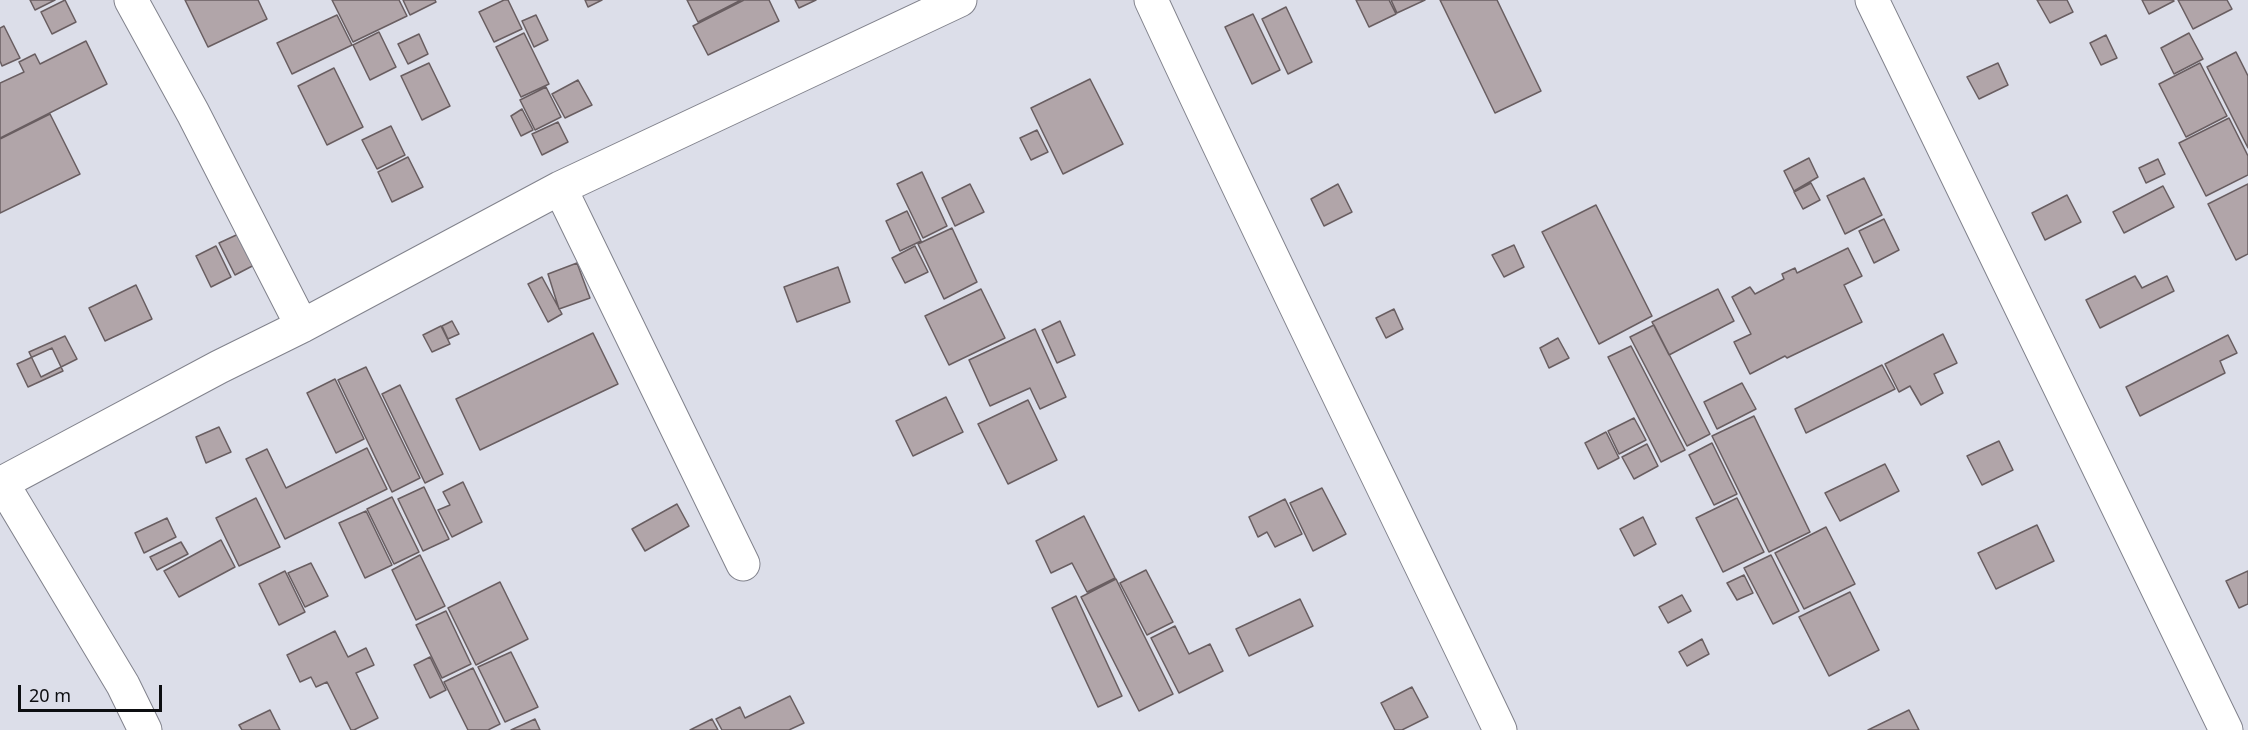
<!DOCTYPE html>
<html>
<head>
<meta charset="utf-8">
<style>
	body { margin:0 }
	#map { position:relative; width:2248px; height:730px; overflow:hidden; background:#dcdee9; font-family:"Noto Sans",sans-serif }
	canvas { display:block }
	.scale { position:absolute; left:18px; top:685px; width:144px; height:27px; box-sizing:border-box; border:3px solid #0d0e11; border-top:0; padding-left:8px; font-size:18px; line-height:21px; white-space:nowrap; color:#0d0e11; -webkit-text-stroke:4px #dcdee9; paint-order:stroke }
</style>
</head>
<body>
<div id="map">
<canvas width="2248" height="730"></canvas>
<div class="scale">20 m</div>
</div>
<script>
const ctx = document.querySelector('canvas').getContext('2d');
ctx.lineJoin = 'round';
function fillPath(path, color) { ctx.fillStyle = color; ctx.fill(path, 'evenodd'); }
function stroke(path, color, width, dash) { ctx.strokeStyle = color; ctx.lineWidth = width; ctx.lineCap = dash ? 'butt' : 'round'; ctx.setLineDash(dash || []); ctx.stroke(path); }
const building = new Path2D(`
	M30 0H55L35 10Z
	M65 0 76 22 52 34 41 12Z
	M185 0H258L267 19 208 47Z
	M332 0H399L407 16 353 42Z
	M403 0H435L436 2 410 15Z
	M504 0H508L522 29 494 42 479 12Z
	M585 0H602L588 7Z
	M687 0H741L698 22Z
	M744 0H769L779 21 708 55 693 26Z
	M795 0H816L799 8Z
	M1356 0H1389L1396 14 1369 27Z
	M1391 0H1425L1397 13Z
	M1440 0H1497L1541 91 1495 113Z
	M2037 0H2067L2073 12 2050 23Z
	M2142 0H2173L2174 1 2149 14Z
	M2178 0H2227L2232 9 2193 29Z
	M1286 7 1312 62 1288 74 1262 19Z
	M1253 14 1280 70 1252 84 1225 27Z
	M337 15 352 45 292 74 277 43Z
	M536 15 548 40 534 47 522 21Z
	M4 26 20 58 2 66 0 61V28Z
	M379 32 396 67 370 80 353 45Z
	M524 33 549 84 521 97 496 47Z
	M2189 33 2203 59 2174 74 2161 48Z
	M419 34 428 54 408 64 398 44Z
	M2106 35 2117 58 2101 65 2090 43Z
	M86 41 107 84 0 138V83L24 72 19 62 35 54 40 64Z
	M2236 52 2248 76V148L2207 67Z
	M429 63 450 106 422 120 401 76Z
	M1998 63 2008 85 1979 99 1967 77Z
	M2200 63 2227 116 2186 137 2159 84Z
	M334 68 363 127 327 145 298 86Z
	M1090 79 1123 144 1063 174 1031 108Z
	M578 80 592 105 565 118 552 94Z
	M546 87 561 117 535 130 520 100Z
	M522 109 533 130 521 136 511 116Z
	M50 114 80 174 0 213V139Z
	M2229 118 2248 156V175L2206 196 2179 143Z
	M558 122 568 142 542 155 532 134Z
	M391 126 405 155 377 169 362 140Z
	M1037 130 1048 152 1031 160 1020 138Z
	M408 157 423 187 392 202 378 172Z
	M1809 158 1818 177 1794 191 1784 171Z
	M2158 159 2165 174 2146 183 2139 168Z
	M922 172 947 226 923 238 897 184Z
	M1864 178 1882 215 1845 234 1827 196Z
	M1811 183 1820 200 1803 209 1794 192Z
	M970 184 984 212 955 226 942 198Z
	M1338 184 1352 212 1324 226 1311 199Z
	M2248 184V254L2236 260 2208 204Z
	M2163 186 2174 207 2124 233 2113 212Z
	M2067 195 2081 222 2045 240 2032 213Z
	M1596 205 1652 316 1599 344 1542 232Z
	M907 211 921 241 900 251 886 221Z
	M1884 219 1899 250 1874 263 1859 231Z
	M952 228 977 282 944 299 918 244Z
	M245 231 260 262 235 275 219 243Z
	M1514 245 1524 267 1504 277 1492 255Z
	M216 246 231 277 211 287 196 256Z
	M915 246 928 272 905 283 892 258Z
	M1848 248 1862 276 1844 285 1862 322 1787 358 1785 356 1750 374 1734 342 1751 334 1732 297 1750 287 1755 294 1784 279 1782 274 1795 268 1797 273Z
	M577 263 590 298 559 309 548 274Z
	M838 267 850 302 797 322 784 287Z
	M2135 276 2142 288 2167 276 2174 291 2100 328 2086 300Z
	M542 277 562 314 548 322 528 284Z
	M136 285 152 319 105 341 89 308Z
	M981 289 1005 338 949 365 925 316Z
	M1718 289 1734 321 1669 355 1652 322Z
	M1394 309 1403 329 1386 338 1376 318Z
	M452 321 459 334 448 339 442 326Z
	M1060 321 1075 355 1057 363 1042 330Z
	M1654 325 1710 434 1687 446 1630 337Z
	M441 326 450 344 432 352 423 335Z
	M1035 329 1066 397 1040 409 1030 388 990 406 969 360Z
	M593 333 618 384 480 450 456 399Z
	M1943 334 1957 363 1934 374 1943 393 1921 405 1910 386 1899 392 1885 364Z
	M2228 335 2237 353 2220 361 2225 373 2140 416 2126 387Z
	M65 336 77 359 41 377 29 352Z
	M1558 338 1569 358 1549 368 1540 348Z
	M1631 346 1685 450 1661 462 1608 357Z
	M52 348 63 371 28 387 17 364Z
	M1882 365 1895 389 1806 433 1795 409Z
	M366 367 420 478 392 492 338 380Z
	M335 379 364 439 336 453 307 393Z
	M1742 383 1756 409 1717 429 1704 402Z
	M400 385 443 474 425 483 382 394Z
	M946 397 963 432 913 456 896 421Z
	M1028 400 1057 460 1008 484 978 424Z
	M1754 416 1810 532 1769 552 1712 436Z
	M1634 418 1646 440 1619 454 1608 431Z
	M219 427 231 452 206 463 196 437Z
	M1606 432 1619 458 1598 469 1585 443Z
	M1999 441 2013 470 1982 485 1967 456Z
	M1712 443 1737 494 1714 505 1689 455Z
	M1647 444 1658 466 1634 479 1622 457Z
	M367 448 387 489 285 539 246 459 267 449 286 488Z
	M1885 464 1899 491 1840 521 1825 493Z
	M463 482 482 522 452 537 438 510 450 505 443 492Z
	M424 487 449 539 423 551 398 499Z
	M1322 488 1346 534 1313 551 1290 503Z
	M392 497 419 552 394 564 367 509Z
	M256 498 280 547 239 566 216 518Z
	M1737 498 1764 552 1723 572 1696 518Z
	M1285 499 1302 534 1275 547 1267 532 1258 537 1249 517Z
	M677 504 689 526 645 551 632 529Z
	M366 511 392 565 365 578 339 523Z
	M1084 516 1115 578 1087 592 1072 563 1051 573 1036 541Z
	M1643 517 1656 544 1634 556 1620 529Z
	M167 518 176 537 144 553 135 533Z
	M2037 525 2054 561 1996 589 1978 553Z
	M1826 527 1855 584 1804 609 1775 553Z
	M221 540 235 567 179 597 164 571Z
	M181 542 188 554 157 570 150 557Z
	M420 555 445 606 416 620 392 570Z
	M1771 555 1799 611 1773 624 1744 568Z
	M311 563 328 596 305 607 288 573Z
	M1146 570 1173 622 1147 635 1120 583Z
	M285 571 305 612 279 625 259 584Z
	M2248 571V604L2239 608 2226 581Z
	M1744 575 1753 593 1737 600 1727 583Z
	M1116 579 1173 694 1139 711 1081 597Z
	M500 582 528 639 476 665 448 608Z
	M1850 592 1879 650 1829 676 1799 617Z
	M1682 595 1691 611 1668 623 1659 607Z
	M1076 596 1122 696 1098 707 1052 608Z
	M1300 599 1313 626 1249 656 1236 629Z
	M446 611 471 664 442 678 416 625Z
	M1175 626 1189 654 1210 644 1223 671 1179 693 1151 638Z
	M335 631 348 657 366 648 374 665 356 673 378 718 354 730H351L327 682 316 687 311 677 300 682 287 655Z
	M1702 639 1709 654 1687 666 1679 652Z
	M511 652 538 707 505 722 478 667Z
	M430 657 446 690 430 698 414 665Z
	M473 668 500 724 488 730H468L444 682Z
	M1412 687 1428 717 1402 730H1395L1381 703Z
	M790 696 804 723 789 730H722L716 719 740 707 745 718Z
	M270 710 280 730H242L239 725Z
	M1909 710 1919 730H1868Z
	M535 719 540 730H511Z
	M712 719 718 730H690Z`);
fillPath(building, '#b1a5a9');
stroke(building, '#695e61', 1.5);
const street = new Path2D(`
	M131 0 193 113 302 326
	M1151 0C1264 245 1384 487 1500 730
	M1872 0 2226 730
	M560 188 743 564
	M2 483 123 685 145 730
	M0 484 219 367 302 326 560 188 960 0`);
stroke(street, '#81828c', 35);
stroke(street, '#fff', 33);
</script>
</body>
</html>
